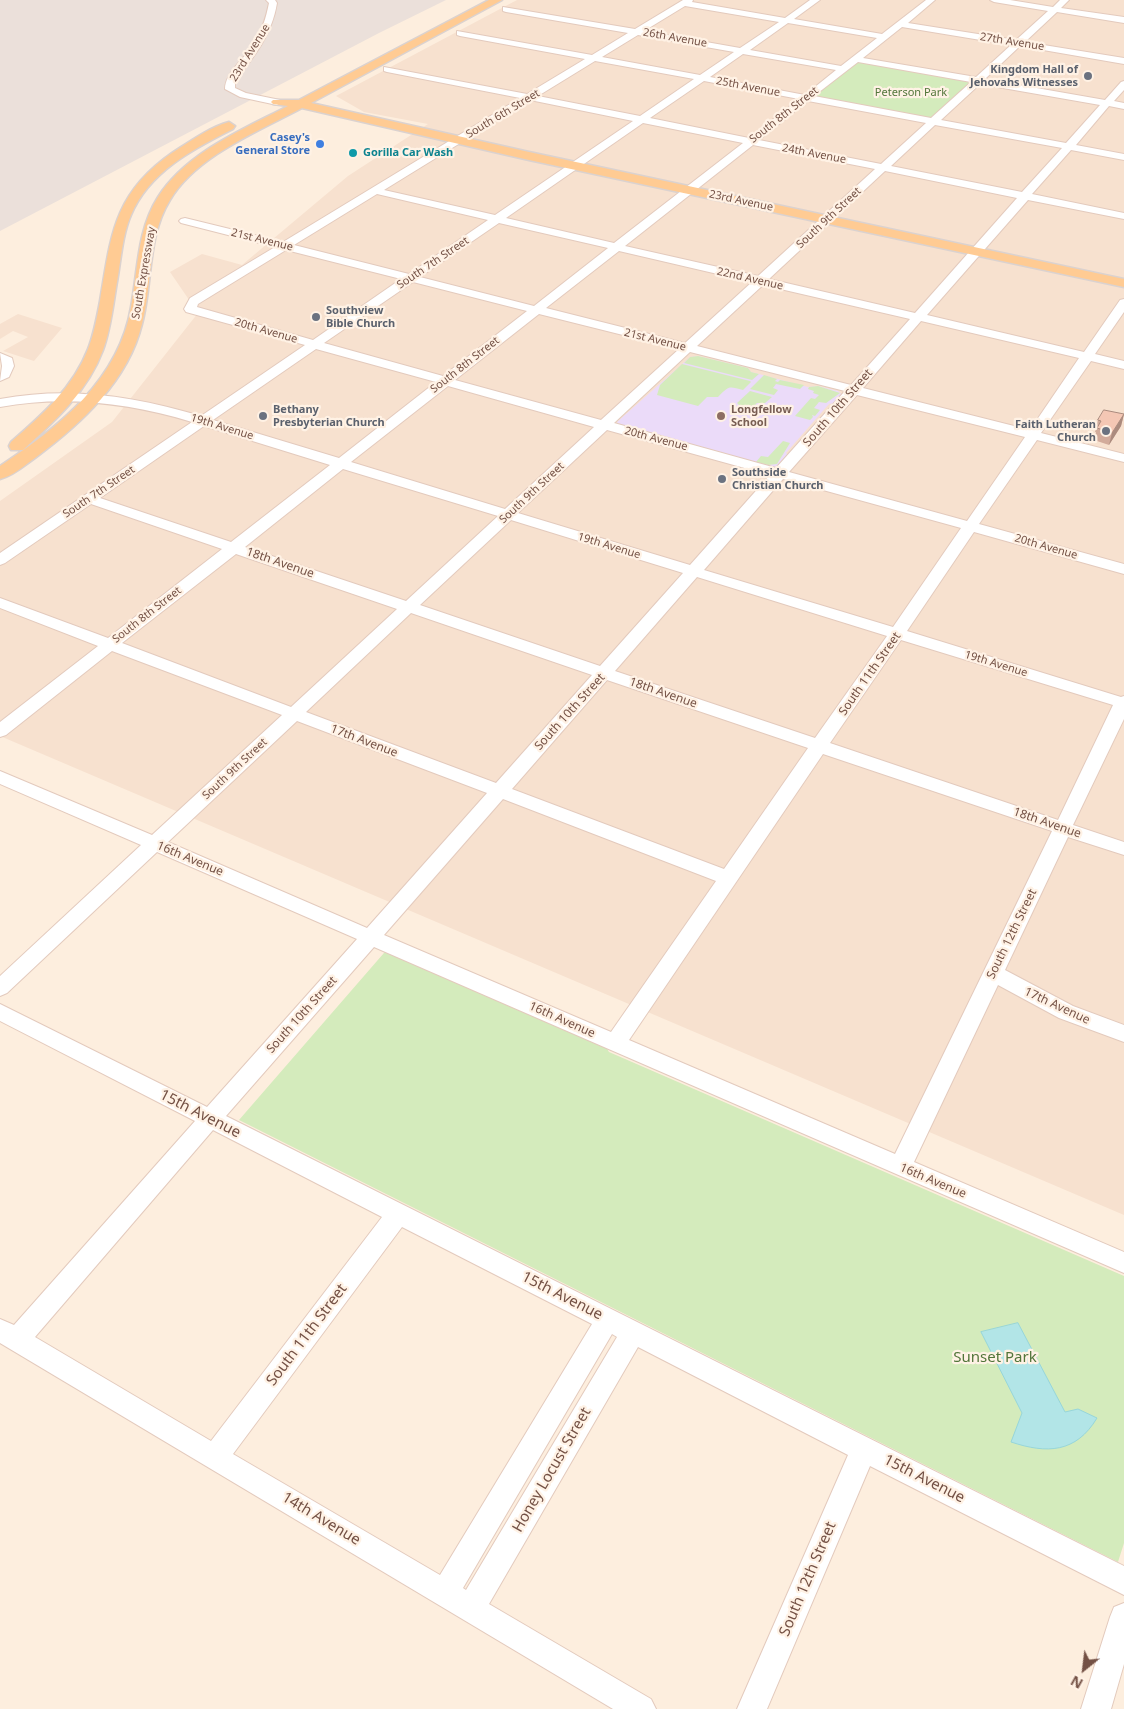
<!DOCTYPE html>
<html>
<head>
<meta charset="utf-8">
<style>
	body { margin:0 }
	#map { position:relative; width:1124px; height:1709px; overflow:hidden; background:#fdeede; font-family:"Noto Sans",sans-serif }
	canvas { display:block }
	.north { position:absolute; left:1059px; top:1644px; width:50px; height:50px; -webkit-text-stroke:4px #fff2e5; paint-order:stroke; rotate:209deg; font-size:14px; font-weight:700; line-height:20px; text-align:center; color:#745145 }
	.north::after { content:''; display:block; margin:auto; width:18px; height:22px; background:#745145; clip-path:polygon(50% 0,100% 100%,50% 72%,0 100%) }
</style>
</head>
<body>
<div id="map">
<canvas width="1124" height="1709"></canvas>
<div class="north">N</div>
</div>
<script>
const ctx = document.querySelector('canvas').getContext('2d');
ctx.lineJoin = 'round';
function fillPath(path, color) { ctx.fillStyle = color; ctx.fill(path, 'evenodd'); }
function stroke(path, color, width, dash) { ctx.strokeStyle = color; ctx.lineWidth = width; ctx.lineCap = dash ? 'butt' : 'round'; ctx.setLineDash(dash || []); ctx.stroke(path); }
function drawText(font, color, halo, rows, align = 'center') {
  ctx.font = font + ' "Noto Sans",sans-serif'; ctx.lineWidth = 4.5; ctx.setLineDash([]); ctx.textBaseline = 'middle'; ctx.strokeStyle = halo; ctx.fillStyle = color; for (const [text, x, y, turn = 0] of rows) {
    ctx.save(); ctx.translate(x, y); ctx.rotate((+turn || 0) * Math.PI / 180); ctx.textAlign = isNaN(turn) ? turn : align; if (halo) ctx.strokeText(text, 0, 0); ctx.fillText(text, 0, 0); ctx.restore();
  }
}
fillPath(new Path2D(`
	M517 0H1124V1215L0 736V501L112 422 198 313 170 272 202 254 242 265 348 176 428 124 364 112 336 96Z
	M18 314 62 328 34 361 3 351 28 337 13 331 0 339V324Z`), '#f7e1cf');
fillPath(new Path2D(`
	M0 0H446L379 33 0 231Z`), '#ebe0da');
fillPath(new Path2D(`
	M698 356 748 368 751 372 759 374 808 387 818 386 838 391 842 395 835 403 829 404 786 453 789 456 775 467H769L618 424 617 422 690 357Z`), '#ebdbf9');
fillPath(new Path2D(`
	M856 59 978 81 933 122 806 98Z
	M698 356 748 368 751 372 759 374 752 380 684 363 690 357Z
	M682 364 750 381 751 382 743 390C728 386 729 386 718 397H707L698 406 657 395 660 385Z
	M764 375 777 379 775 381 778 382 780 380 804 385 800 389 776 384 773 388 778 390 774 395 750 389Z
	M818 386 840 393 826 403 819 402 814 408 820 410 815 416 812 415 813 417 810 420 795 416 811 398 815 399 819 395 813 393 814 391 808 389 809 387Z
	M750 391 772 397 765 403H757L753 407 755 409 740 406 737 403Z
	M783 441 790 443 777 464 768 465 756 462 761 456 768 457Z
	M390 946 600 1037 609 1052 1124 1276V1543L1118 1562 239 1120Z`), '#d4ebbc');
const water = new Path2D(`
	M1018 1323 1065 1412 1078 1409 1097 1418C1076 1453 1047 1454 1011 1442L1022 1413 981 1332Z`);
fillPath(water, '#b2e5e7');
stroke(water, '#97d6da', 1);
const minor = new Path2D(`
	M266 0H275L277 3C272 34 254 57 235 81V88L246 93 280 100 282 102 277 105 240 97 225 89C225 73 245 58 254 44 262 31 266 18 269 3Z
	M683 0H693L692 2 785 18 810 0H820L794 19 882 34 926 0H935L908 23 1016 40 1048 11 994 2 990 0H1010L1053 7 1060 0H1069L1061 8 1124 17V23L1057 12 1025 42 1124 58V64L1020 46 985 79 1105 100 1121 82 1124 81V90L1114 101 1124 103V109L1109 106 1076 145 1124 154V160L1071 150 1032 194 1124 213V219L1028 200 927 315 1084 352 1120 300 1124 299V312L1095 354 1124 361V369L1091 361 1041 433 1124 454V462L1037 440 979 524 1124 564V574L974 532 907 631 1121 697 1124 696V719L1073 825 1124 842V855L1068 837 1005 970 1073 1006 1124 1025V1042L1059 1018 998 985 914 1162 1124 1252V1273L374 947 226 1116 1124 1566V1595L870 1466 767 1709H737L848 1455 638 1347 489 1604 651 1699 656 1709H613L0 1343V1319L14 1325 195 1121 0 1021V1004L207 1107 357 939 157 852 7 993 0 996V976L141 845 0 784V771L152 835 282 715 112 651 6 735 0 737V722L98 646 0 608V598L108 638 222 549 91 504 5 563 0 565V553L192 422C129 403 66 395 0 407V399C69 386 134 396 201 416L305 345 186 312 184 309 190 298 275 247 181 223 179 221 181 219 185 218 283 242 520 98 387 72 384 71V67L527 94 585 59 460 36 457 35V31L592 55 628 33 506 12 503 11V7L635 29ZM685 6 779 22 740 48 644 31ZM788 23 877 38 841 66 750 50ZM902 27 1011 45 976 77 863 58ZM638 35 734 52 700 75 602 57ZM743 54 836 70 805 95 710 77ZM595 61 694 79 640 116 538 96ZM858 62 971 82 931 118 814 96ZM704 81 799 99 749 138 650 118ZM980 84 1100 105 1066 143 941 120ZM530 100 633 121 495 215 384 190ZM808 101 926 123 881 164 759 140ZM643 123 743 143 614 243 506 218ZM935 125 1062 148 1022 192 891 166ZM753 145 875 169 758 276 625 246ZM885 171 1017 198 915 313 769 279ZM377 194 488 220 409 274 294 245ZM499 223 608 248 534 306 420 277ZM286 250 401 279 313 340 197 307 198 304ZM619 251 752 282 685 343 546 308ZM413 282 527 311 443 376 324 343ZM763 285 910 319 851 385 697 346ZM539 314 679 349 601 420 455 380ZM921 321 1079 358 1030 430 863 388ZM316 349 436 382 339 458 213 420ZM690 352 845 391 776 468 614 423ZM448 386 594 427 505 509 351 462ZM857 395 1025 437 967 521 789 472ZM204 426 330 465 231 542 100 498ZM607 430 770 475 690 565 518 513ZM343 469 498 516 406 601 245 547ZM783 479 961 528 893 627 704 570ZM511 520 683 573 600 666 420 605ZM236 554 397 609 291 707 122 643ZM697 577 887 636 815 738 615 671ZM411 613 592 675 496 783 306 712ZM901 640 1113 705 1058 820 830 743ZM607 680 808 748 724 869 512 789ZM297 721 487 793 367 928 168 842ZM823 754 1052 831 895 1154 629 1040ZM503 799 716 881 611 1032 384 935ZM213 1130 382 1217 211 1441 35 1337ZM402 1227 592 1324 440 1575 233 1454ZM612 1334 617 1337 466 1590 463 1588Z
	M0 353 12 358 14 366 9 377 0 381 2 366Z
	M1124 1603V1664L1111 1709H1081L1110 1617 1114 1607Z`);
const major = new Path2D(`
	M489 0H502L311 103 529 152 1124 279V287L529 160 302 108C259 131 196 156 170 200 147 237 153 283 142 324 128 381 81 424 35 458 25 465 13 476 0 479V466C58 428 119 380 131 307 138 270 137 230 158 197 187 152 242 130 288 106L273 104 271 102 273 100H299Z
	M229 122 235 126 233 129C193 149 149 172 131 215 122 236 121 260 117 282 113 305 111 328 103 350 88 391 55 421 23 450H11L9 446 11 442C41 416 73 388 88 349 94 334 97 317 100 301 111 236 113 194 172 153 189 142 210 127 229 122Z`);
stroke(minor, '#e3cabd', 2);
stroke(major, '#dbd2cf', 3);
fillPath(minor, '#fff');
fillPath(major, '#ffcb93');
fillPath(new Path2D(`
	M1124 414 1121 426 1109 445 1094 440 1096 432H1095L1098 420Z`), '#d2ab9b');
fillPath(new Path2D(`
	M1124 414 1121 426 1109 445 1112 433Z`), '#ab8b7e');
const building = new Path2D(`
	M1104 410 1124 414 1112 433 1097 428 1101 421 1098 420Z`);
fillPath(building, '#f4c7b4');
stroke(building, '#ab8b7e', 1);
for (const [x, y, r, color] of [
	[1088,76,5,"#6b7280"],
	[320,144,5,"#3f7fe0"],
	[353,153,5,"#0f9aa8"],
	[316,317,5,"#6b7280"],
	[263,416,5,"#6b7280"],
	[721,416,5,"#8d6e63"],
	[1106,431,5,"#6b7280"],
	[722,479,5,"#6b7280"]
]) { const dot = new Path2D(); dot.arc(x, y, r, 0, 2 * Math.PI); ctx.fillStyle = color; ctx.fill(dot); stroke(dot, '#fff2e5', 2); }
drawText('11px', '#745145', '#fff2e5', [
	["26th Avenue",675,38,10],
	["27th Avenue",1012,42,9],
	["23rd Avenue",250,53,-58],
	["25th Avenue",748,87,11],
	["South 6th Street",503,114,-31],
	["South 8th Street",784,115,-38],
	["24th Avenue",814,154,11],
	["23rd Avenue",741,201,12],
	["South 9th Street",829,218,-43],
	["21st Avenue",262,240,14],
	["South 7th Street",433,263,-34],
	["South Expressway",144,273,-80],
	["22nd Avenue",750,279,13],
	["20th Avenue",266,331,16],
	["21st Avenue",655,340,14],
	["South 8th Street",465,365,-38],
	["19th Avenue",222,427,17],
	["20th Avenue",656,439,15],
	["South 7th Street",99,492,-34],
	["South 9th Street",532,493,-43],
	["19th Avenue",609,546,17],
	["20th Avenue",1046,547,16],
	["South 8th Street",147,615,-38],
	["19th Avenue",996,664,17],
	["South 9th Street",235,769,-43]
]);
drawText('bold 11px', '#5b616d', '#fff2e5', [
	["Kingdom Hall of",1078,70,"right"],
	["Jehovahs Witnesses",1078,83,"right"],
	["Southview",326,311],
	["Bible Church",326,324],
	["Bethany",273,410],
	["Presbyterian Church",273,423],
	["Faith Lutheran",1096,425,"right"],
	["Church",1096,438,"right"],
	["Southside",732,473],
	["Christian Church",732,486]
], 'left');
drawText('11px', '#52753a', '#fff2e5', [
	["Peterson Park",911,93]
]);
drawText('bold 11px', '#366cbe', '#fff2e5', [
	["Casey's",310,138],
	["General Store",310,151]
], 'right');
drawText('bold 11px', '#0d838f', '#fff2e5', [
	["Gorilla Car Wash",363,153]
], 'left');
drawText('bold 11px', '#785e54', '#fff2e5', [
	["Longfellow",731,410],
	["School",731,423]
], 'left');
drawText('12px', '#745145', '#fff2e5', [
	["South 10th Street",838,408,-49],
	["18th Avenue",280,563,19],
	["South 11th Street",870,674,-55],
	["18th Avenue",663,693,19],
	["South 10th Street",570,712,-48],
	["17th Avenue",364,741,21],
	["18th Avenue",1047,823,19],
	["16th Avenue",190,859,23],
	["South 12th Street",1012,934,-64],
	["17th Avenue",1057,1006,25],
	["South 10th Street",302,1015,-48],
	["16th Avenue",562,1020,24],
	["16th Avenue",933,1181,23]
]);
drawText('15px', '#745145', '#fff2e5', [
	["15th Avenue",200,1114,27],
	["15th Avenue",562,1296,27],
	["South 11th Street",307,1335,-53],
	["Honey Locust Street",552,1470,-60],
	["15th Avenue",924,1479,27],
	["14th Avenue",321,1519,31],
	["South 12th Street",808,1579,-67]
]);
drawText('15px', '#52753a', '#fff2e5', [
	["Sunset Park",995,1358]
]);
</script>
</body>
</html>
